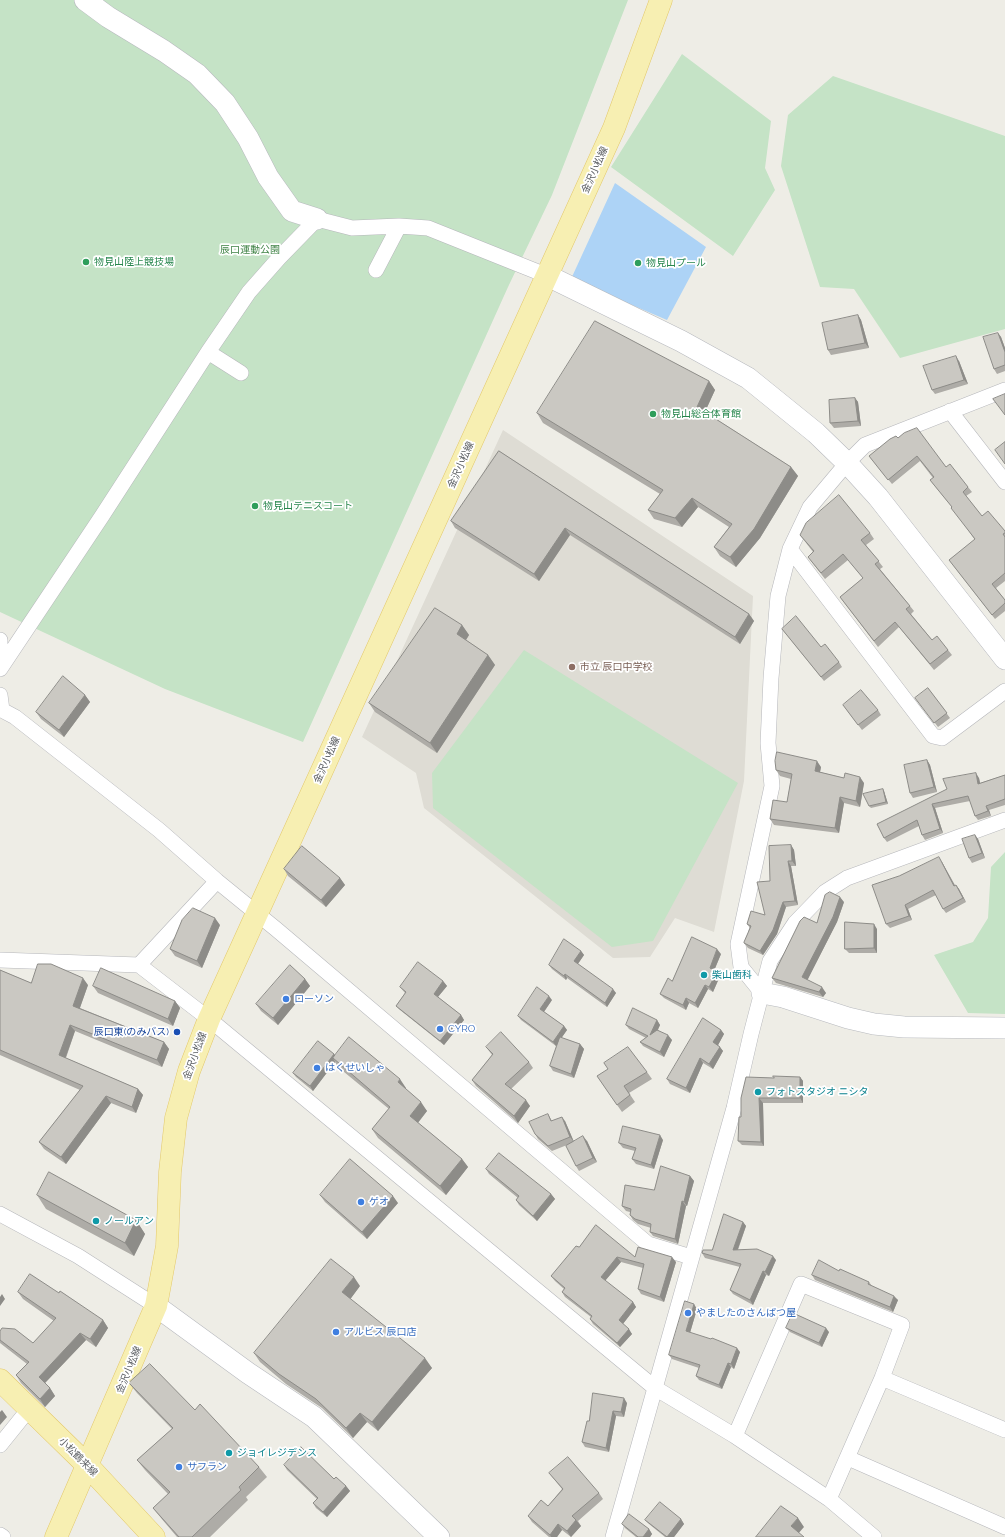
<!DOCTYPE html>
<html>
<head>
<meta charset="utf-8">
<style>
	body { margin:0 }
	canvas { display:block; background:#eeede6 }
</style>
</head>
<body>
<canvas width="1005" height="1537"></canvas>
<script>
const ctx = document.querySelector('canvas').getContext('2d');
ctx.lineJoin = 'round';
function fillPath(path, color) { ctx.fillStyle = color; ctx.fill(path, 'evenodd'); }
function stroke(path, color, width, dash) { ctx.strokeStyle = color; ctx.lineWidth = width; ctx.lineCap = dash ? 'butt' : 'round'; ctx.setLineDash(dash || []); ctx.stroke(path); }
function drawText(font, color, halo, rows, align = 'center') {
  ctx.font = font + ' Raleway,"Noto Sans JP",sans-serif'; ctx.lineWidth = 3.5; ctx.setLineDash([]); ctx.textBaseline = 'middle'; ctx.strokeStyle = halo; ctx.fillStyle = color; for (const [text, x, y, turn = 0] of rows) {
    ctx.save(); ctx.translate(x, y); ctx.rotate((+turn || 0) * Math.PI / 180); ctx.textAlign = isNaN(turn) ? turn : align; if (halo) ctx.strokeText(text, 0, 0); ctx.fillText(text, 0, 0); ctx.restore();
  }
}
fillPath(new Path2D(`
	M503 430 753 596 744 781 714 932 675 918 650 957 613 958 424 808 416 773 362 737Z`), '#dedcd4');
fillPath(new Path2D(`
	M0 0H628L552 195 508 287 303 742 165 689 0 612Z
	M682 54 771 121 765 168 775 190 733 256 611 167Z
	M833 76 1005 136V329L900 358 854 289 820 287 781 166 788 115Z
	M524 650 738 783 653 941 612 947 433 808 432 773Z
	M1005 852V1014L968 1013 934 955 973 942 988 918 991 867Z`), '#c5e3c6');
fillPath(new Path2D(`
	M615 183 706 247 667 320 571 279Z`), '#add3f6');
const street = new Path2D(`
	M376 270 399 226
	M208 352 241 373
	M950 411 1005 482
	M790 549 933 736 942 738 1005 691
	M0 640V649
	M0 669 102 516 208 352 249 292 279 258 317 219 352 228 399 226 428 228 548 276
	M0 695 2 710 15 717 159 830 217 881 276 929 648 1244 691 1257
	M0 960 139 965 209 1019 655 1388 735 1436 829 1499 874 1537
	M139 965 217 881
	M762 993 741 967 738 944 772 786 768 743 771 678 778 596 790 549 810 507 847 463 865 445 1005 390
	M0 1214 78 1256 156 1306
	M882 1378 1005 1430
	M735 1436 801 1284 902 1325 882 1378 829 1499
	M0 1445 29 1409
	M848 1458 1005 1527
	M0 1535 3 1537
	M613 1537 734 1108 751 1034 770 961 795 923 825 892 847 878 1005 820`);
const secondary = new Path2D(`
	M85 0 108 17 164 51 197 74 225 103 248 138 268 177 292 211 317 219
	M548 276 681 341 748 378 816 433 847 463 878 497 1005 659
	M762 993 783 997 848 1018 874 1024 904 1027 1005 1028
	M156 1306 248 1373 314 1417 439 1537`);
const primary = new Path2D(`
	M0 1380 88 1466 154 1537
	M56 1537 156 1306 167 1246 170 1172 176 1118 189 1071 209 1019 614 128 661 0`);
stroke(street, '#b6b7bb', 16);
stroke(secondary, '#b7b9be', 22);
stroke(primary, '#e3c86a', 23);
stroke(street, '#fff', 15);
stroke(secondary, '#fff', 21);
stroke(primary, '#f7efb2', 22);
fillPath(new Path2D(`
	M858 315 861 320 869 348 831 355 828 350Z
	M998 333 1001 337 1005 348V371L997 374 994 369Z
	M959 361 968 384 935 394 932 390Z
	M709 381 715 390 705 412 791 467 798 476 760 538 736 567 720 556 714 547 729 527 698 507 682 527 654 519 648 510 660 494 543 423 537 413Z
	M855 398 858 402 861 426 834 428 830 423Z
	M898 438 946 467 968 487 972 492 966 496 982 516 1005 531V581L996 588 1005 600V611L995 619 949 560 975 540 952 507 930 480 933 478 920 461 892 484 869 456Z
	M499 451 749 614 754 621 740 644 570 535 539 581 455 528 451 521Z
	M870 533 874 539 866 545 883 567 880 569 910 606 914 611 911 614 932 640 948 650 952 655 934 670 899 627 878 647 840 597 863 578 848 560 825 579 808 557 813 552 800 535Z
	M462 625 469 635 466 640 488 655 495 665 437 753 375 712 369 703Z
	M782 629 821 647 839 662 842 667 824 681Z
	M928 688 950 718 938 727 919 702Z
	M85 695 90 702 64 737 41 719 36 712Z
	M843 705 878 710 881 715 862 730Z
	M927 760 930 765 937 792 913 798 910 793Z
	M821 767 820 772 864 783 860 807 844 803 839 833 774 825 770 819 787 802 791 779 780 776 776 770Z
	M1005 775V805L989 810 991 816 978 820 975 816 970 801 935 808 943 833 925 840 922 835 919 826 887 842 884 838 877 824 979 778 980 783Z
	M883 789 884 791 888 804 871 808 869 806Z
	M975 835 978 839 985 858 972 863 969 858Z
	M791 845 794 850 796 866H791L798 905 786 907 777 934 763 955 748 948 744 943 750 928 747 924 765 915 770 881Z
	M942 862 955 885 959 889 966 902 946 913 943 909 936 895 908 909 912 920 890 928 886 924 899 876Z
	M284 869 340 878 345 885 326 907 288 876Z
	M844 902 837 922 807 980 826 993 823 997 776 983 772 978 817 923Z
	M220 925 202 968 175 956 170 949Z
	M877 929V953H849L845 949Z
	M581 951 584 955 578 964 616 993 607 1007 567 978 566 980 552 969 549 965Z
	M721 954 714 971 720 976 713 992 708 989 698 1008 689 1003 686 1010 664 998 660 994 672 981Z
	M0 970 31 983 88 985 80 1008 164 1042 169 1049 162 1067 75 1031 66 1058 138 1089 143 1095 136 1113 111 1103 66 1164 44 1149 39 1142 80 1090 0 1055Z
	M305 979 310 986 278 1025 261 1011 256 1004Z
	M443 981 447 986 438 997 461 1015 464 1020 444 1045 400 1010 396 1006 405 993 400 987Z
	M93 986 175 1001 180 1008 173 1026 98 993Z
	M552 1000 544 1012 564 1026 567 1030 561 1038 580 1044 584 1049 574 1078 553 1071 550 1066 557 1045 556 1046 521 1020 518 1016Z
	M657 1020 660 1025 658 1030 672 1040 664 1057 643 1046 640 1042 646 1038 629 1029 626 1025Z
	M721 1030 724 1034 718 1045 723 1051 713 1069 703 1063 690 1093 670 1084 667 1079Z
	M486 1047 529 1062 533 1068 511 1089 530 1106 518 1123 476 1086 472 1080 492 1055Z
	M334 1054 335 1055 406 1088 405 1089 427 1111 418 1123 462 1159 468 1167 446 1195 378 1138 372 1129 389 1109 338 1067 335 1062 313 1091 296 1077 293 1073Z
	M647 1072 652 1079 629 1093 635 1102 622 1112 597 1076Z
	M800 1077 803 1081V1103H763L764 1146 742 1145 738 1141 741 1117 774 1078Z
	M548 1114 552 1121H565L574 1142 587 1141 597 1162 579 1171 576 1166 572 1143 552 1151 538 1139 535 1134Z
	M663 1140 654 1169 636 1164 632 1159 635 1151 623 1148 619 1143Z
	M486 1169 551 1194 555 1199 537 1221 519 1205 516 1200 518 1198 489 1174Z
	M690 1176 694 1181 687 1206H686L678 1244 653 1236 650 1232 651 1228 638 1224 633 1220 630 1215V1212L626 1211 622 1206 654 1190Z
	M37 1195 136 1220 145 1234 134 1256 46 1209Z
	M320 1195 398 1203 367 1239 325 1202Z
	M743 1222 746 1226 738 1250 776 1260 769 1276 766 1275 753 1305 733 1294 730 1290 740 1267 705 1258 702 1253 712 1250Z
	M579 1247 635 1257 676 1262 664 1302 641 1294 638 1289 643 1268 621 1262 605 1281 633 1302 636 1307 623 1324 632 1334 620 1347 593 1324 590 1319 591 1317 565 1297 562 1292 564 1289 555 1281 551 1276Z
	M839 1271 869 1282 872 1286 898 1300 893 1312 815 1280 812 1275Z
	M360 1286 350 1299 432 1368 378 1431 367 1422 353 1438 322 1408 286 1384 260 1362 254 1353Z
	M18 1292 103 1320 108 1328 96 1347 86 1340 45 1383 50 1388 55 1396 45 1407 21 1383 16 1375 27 1364 0 1343V1331L33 1343 54 1321 23 1299Z
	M697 1309 690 1333 740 1352 734 1369 731 1367 722 1389 699 1380 696 1376 699 1368 672 1359 669 1355Z
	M786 1328 829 1332 822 1347 790 1332Z
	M129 1383 195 1410 259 1467 267 1477 246 1497 248 1500 210 1537H177L161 1518 153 1508 168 1494 145 1470 137 1460 172 1429 137 1393Z
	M627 1403 624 1417 616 1416 609 1452 585 1447 582 1442 589 1421Z
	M284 1465 334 1479 346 1486 350 1491 327 1517 316 1508 313 1503 317 1499 287 1470Z
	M549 1473 599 1493 603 1499 578 1521 581 1526 571 1537 562 1530 557 1537H549L532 1522 528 1516 548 1506 562 1489Z
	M681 1519 684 1524 674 1537H665L649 1524 645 1520Z
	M622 1524 649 1529 652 1534 650 1537H636L625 1528Z`), '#aeaca7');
fillPath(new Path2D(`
	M858 315 861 320 869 348 865 343Z
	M998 333 1001 337 1005 348V352Z
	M956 356 959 361 968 384 964 380Z
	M709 381 715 390 703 416 697 407Z
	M855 398 858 402 861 426 858 421Z
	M791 467 798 476 760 538 736 567 730 557Z
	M692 498 698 507 682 527 675 518Z
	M565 528 570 535 539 581 534 574Z
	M749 614 754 621 740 644 735 637Z
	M462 625 469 635 464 643 457 634Z
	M488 655 495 665 437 753 430 743Z
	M85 695 90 702 64 737 59 730Z
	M927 760 930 765 937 792 934 787Z
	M817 761 821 767 819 777 815 771Z
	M976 773 979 778 981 788 978 784Z
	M860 777 864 783 860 807 856 801Z
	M883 789 884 791 888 804 886 802Z
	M840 797 844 803 839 833 835 828Z
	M932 804 935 808 943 833 940 829Z
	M986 806 989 810 991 816 988 811Z
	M975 835 978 839 985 858 982 853Z
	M791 845 794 850 796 866 792 861Z
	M939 857 942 862 957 890 954 886Z
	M788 861 791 866 798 905 795 901Z
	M340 878 345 885 326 907 321 900Z
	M956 885 959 889 966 902 963 898Z
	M840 897 844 902 837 922 806 983 802 977Z
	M783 902 786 907 777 934 763 955 760 951Z
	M905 905 908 909 912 920 909 916Z
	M215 918 220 925 202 968 197 961Z
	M874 924 877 929V953L874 948Z
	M717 949 721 954 713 973 710 968Z
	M581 951 584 955 577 965 574 961Z
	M717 972 720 976 713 992 709 987Z
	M565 974 567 978 566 980 564 976Z
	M83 978 88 985 78 1013 73 1006Z
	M305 979 310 986 278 1025 273 1018Z
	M443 981 447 986 437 998 434 994Z
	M705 985 708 989 698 1008 695 1003Z
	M822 987 826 993 823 997 819 992Z
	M613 989 616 993 607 1007 605 1003Z
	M549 996 552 1000 543 1013 540 1009Z
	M686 998 689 1003 686 1010 683 1005Z
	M175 1001 180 1008 173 1026 168 1019Z
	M461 1015 464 1020 444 1045 440 1041Z
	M657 1020 660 1025 653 1039 650 1035Z
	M70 1025 75 1031 64 1062 59 1055Z
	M564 1026 567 1030 556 1046 553 1042Z
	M721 1030 724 1034 717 1047 713 1042Z
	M668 1035 672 1040 664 1057 660 1052Z
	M164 1042 169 1049 162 1067 157 1060Z
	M580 1044 584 1049 574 1078 571 1074Z
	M720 1047 723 1051 713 1069 709 1064Z
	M334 1054 338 1059 333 1058 335 1062 313 1091 310 1086Z
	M700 1058 703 1063 690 1093 686 1088Z
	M800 1077 803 1081V1103L800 1098Z
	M400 1079 406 1088 404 1091 398 1082Z
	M138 1089 143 1095 136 1113 132 1107Z
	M106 1096 111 1103 66 1164 61 1157Z
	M759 1098 763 1103 764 1146 761 1142Z
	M526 1100 530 1106 518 1123 514 1116Z
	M421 1102 427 1111 416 1125 410 1116Z
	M562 1117 565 1121 574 1142 570 1137Z
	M660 1135 663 1140 654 1169 651 1165Z
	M583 1136 587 1141 597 1162 593 1158Z
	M462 1159 468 1167 446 1195 440 1186Z
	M690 1176 694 1181 687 1206 684 1202Z
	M551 1194 555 1199 537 1221 533 1216Z
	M393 1196 398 1203 367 1239 362 1232Z
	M682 1201 686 1206 678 1244 675 1239Z
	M136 1220 145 1234 134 1256 125 1243Z
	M743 1222 746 1226 736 1254 733 1250Z
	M773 1256 776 1260 769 1276 765 1272Z
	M617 1257 621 1262 604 1282 601 1277Z
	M672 1257 676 1262 664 1302 660 1297Z
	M763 1271 766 1275 753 1305 750 1300Z
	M354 1277 360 1286 349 1301 342 1292Z
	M2 1294 5 1299 0 1306V1297Z
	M894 1296 898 1300 893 1312 890 1307Z
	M633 1302 636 1307 622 1325 619 1320Z
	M694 1304 697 1309 689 1336 686 1331Z
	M103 1320 108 1328 96 1347 90 1339Z
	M826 1328 829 1332 822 1347 819 1343Z
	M629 1329 632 1334 620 1347 617 1343Z
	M80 1333 86 1340 44 1384 39 1377Z
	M737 1348 740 1352 734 1369 731 1364Z
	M425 1358 432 1368 378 1431 372 1422Z
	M728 1363 731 1367 722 1389 719 1385Z
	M50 1388 55 1396 45 1407 40 1399Z
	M624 1398 627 1403 624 1417 621 1412Z
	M2 1410 7 1417 0 1425V1412Z
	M613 1411 616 1416 609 1452 606 1448Z
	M360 1413 367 1422 353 1438 346 1428Z
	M346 1486 350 1491 327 1517 323 1512Z
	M798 1518 804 1527 797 1535 791 1526Z
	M681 1519 684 1524 674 1537H667Z
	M576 1520 581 1526 571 1537 567 1531Z
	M558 1524 562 1530 557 1537H551L550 1535Z
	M649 1529 652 1534 650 1537H643Z`), '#8d8c88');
const building = new Path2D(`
	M858 315 865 343 828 350 822 323Z
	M595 321 709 381 697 407 791 467 754 529 730 557 714 547 732 524 692 498 675 518 648 510 663 490 537 413Z
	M998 333 1005 352V365L994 369 983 337Z
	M956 356 964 380 932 390 923 366Z
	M1005 394V415L993 399Z
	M855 398 858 421 830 423 829 400Z
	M917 428 946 467 950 464 968 487 963 492 982 516 988 511 1005 531V533L1003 534 1005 537V573L992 584 1005 600V603L992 615 949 560 975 539 951 508 952 507 930 480 934 477 917 456 888 480 869 456 890 439 896 436 898 438 904 433Z
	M1005 442V464L995 450Z
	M499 451 749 614 735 637 565 528 534 574 451 521Z
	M839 495 870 533 861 540 879 561 875 564 910 606 906 609 932 640 937 636 948 650 930 664 895 622 874 641 840 597 863 578 843 554 821 573 808 557 814 551 800 535 806 523Z
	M435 608 462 625 457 634 488 655 430 743 369 703Z
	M796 616 821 647 825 644 839 662 821 677 782 629Z
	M63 676 85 695 59 730 36 712Z
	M928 688 947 713 934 723 915 698Z
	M861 690 878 710 858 725 843 705Z
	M777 752 817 761 815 771 844 778 845 773 860 777 856 801 840 797 835 828 770 819 773 800 787 802 792 774 776 770 775 761Z
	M927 760 934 787 910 793 904 765Z
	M976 773 978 784 1005 775V799L986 806 988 811 975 816 968 796 932 804 940 829 922 835 917 820 884 838 877 824 947 789 943 779Z
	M883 789 886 802 869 806 863 794Z
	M975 835 982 853 969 858 962 839Z
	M791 845 792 861H788L795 901 783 902 773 930 760 951 744 943V942L751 926 747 924 751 911 765 915 757 882 770 881 769 846Z
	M302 846 340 878 321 900 284 869Z
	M939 857 954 886 956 885 963 898 943 909 933 890 905 905 909 916 886 924 872 885 899 876Z
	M830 892 840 897 833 917 802 977 822 987 819 992 772 978 800 921 804 917 817 923 825 895Z
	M193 908 215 918 197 961 170 949 182 920Z
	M845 922 874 924V948L845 949Z
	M692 937 717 949 710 968 717 972 709 987 705 985 695 1003 686 998 683 1005 660 994 668 978 672 981Z
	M564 939 581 951 574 961 613 989 605 1003 565 974 564 976 549 965Z
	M418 962 443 981 434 994 461 1015 440 1041 396 1006 406 992 400 987Z
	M38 964H51L83 978 73 1006 164 1042 157 1060 70 1025 59 1055 138 1089 132 1107 106 1096 61 1157 39 1142 83 1086 0 1050V970L31 983Z
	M290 965 305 979 273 1018 256 1004Z
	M101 968 175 1001 168 1019 93 986Z
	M537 987 549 996 540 1009 564 1026 553 1042 518 1016Z
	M633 1008 657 1020 650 1035 657 1030 668 1035 660 1052 640 1042 648 1036 626 1025Z
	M703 1018 721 1030 713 1042 720 1047 709 1064 700 1058 686 1088 667 1079Z
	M501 1032 529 1062 505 1084 526 1100 514 1116 472 1080 493 1054 486 1047Z
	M349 1037 400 1079 398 1082 421 1102 410 1116 462 1159 440 1186 372 1129 390 1107 333 1058Z
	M560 1037 580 1044 571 1074 550 1066Z
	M318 1041 334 1054 310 1086 293 1073Z
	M628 1047 647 1072 624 1086 630 1095 617 1105 597 1076 608 1069 604 1063Z
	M773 1076 800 1077V1098H759L761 1142 738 1141 739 1117H741V1098L746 1077 774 1078Z
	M548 1114 551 1121 562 1117 570 1137 548 1146 535 1134 529 1122Z
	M623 1126 660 1135 651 1165 632 1159 636 1148 619 1143Z
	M583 1136 593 1158 576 1166 566 1146Z
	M499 1153 551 1194 533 1216 516 1200 519 1196 486 1169Z
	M350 1159 393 1196 362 1232 320 1195Z
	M661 1166 690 1176 684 1202 682 1201 675 1239 650 1232 651 1224 635 1219 630 1215 631 1209 622 1206 625 1185 654 1190Z
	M49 1172 136 1220 125 1243 37 1195Z
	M724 1214 743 1222 733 1250 757 1249 773 1256 765 1272 763 1271 750 1300 730 1290 741 1264 702 1253 703 1250H712Z
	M596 1225 635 1257 638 1247 672 1257 660 1297 638 1289 644 1264 617 1257 601 1277 633 1302 619 1320 629 1329 617 1343 590 1319 592 1316 562 1292 565 1288 551 1276 576 1246 579 1247Z
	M331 1259 354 1277 342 1292 425 1358 372 1422 360 1413 346 1428 316 1399 279 1374 254 1353Z
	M819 1260 839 1271 840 1269 869 1282 868 1284 894 1296 890 1307 812 1275Z
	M30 1274 59 1293 60 1291 103 1320 90 1339 80 1333 39 1377 50 1388 40 1399 16 1375 29 1362 0 1340V1331L2 1328 15 1329 33 1343 56 1318 18 1292Z
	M685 1301 694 1304 686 1331 711 1339 712 1338 737 1348 731 1364 728 1363 719 1385 696 1376 700 1365 669 1355Z
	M793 1313 826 1328 819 1343 786 1328Z
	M150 1364 195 1410 200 1404 259 1467 239 1487 241 1490 192 1537H179L153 1508 170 1492 137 1460 173 1428 129 1383Z
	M593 1393 624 1398 621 1412 613 1411 606 1448 582 1442 587 1421H589Z
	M301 1447 334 1479 336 1477 346 1486 323 1512 313 1503 318 1498 284 1465Z
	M568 1457 599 1493 572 1516 576 1520 567 1531 558 1524 550 1535 528 1516 541 1500 548 1506 563 1489 549 1473Z
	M660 1502 681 1519 667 1537 645 1520Z
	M781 1506 798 1518 791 1526 804 1537H756Z
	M629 1514 649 1529 643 1537H638L622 1524Z`);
fillPath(building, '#cac8c2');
stroke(building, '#8d8c88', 1);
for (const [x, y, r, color] of [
	[86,262,4,"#2e9e5b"],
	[638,263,4,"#2e9e5b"],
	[653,414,4,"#2e9e5b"],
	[255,506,4,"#2e9e5b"],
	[572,667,4,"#8d6e63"],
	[704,975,4,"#0f9aa8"],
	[286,999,4,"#3f7fe0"],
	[440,1029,4,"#3f7fe0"],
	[177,1032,4,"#1a4fb4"],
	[317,1068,4,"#3f7fe0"],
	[758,1092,4,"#0f9aa8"],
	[361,1202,4,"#3f7fe0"],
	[96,1221,4,"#0f9aa8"],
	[688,1313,4,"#3f7fe0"],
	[336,1332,4,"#3f7fe0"],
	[229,1453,4,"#0f9aa8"],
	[179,1467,4,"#3f7fe0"]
]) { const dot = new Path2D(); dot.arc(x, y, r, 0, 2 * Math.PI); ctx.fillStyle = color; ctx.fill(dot); stroke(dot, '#fff', 1.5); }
drawText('10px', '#5d6064', '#fff', [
	["金沢小松線",595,170,-66],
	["金沢小松線",461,465,-66],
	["金沢小松線",327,760,-66],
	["金沢小松線",195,1056,-70],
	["金沢小松線",129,1370,-67],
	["小松鶴来線",78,1457,45]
]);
drawText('10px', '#3f8245', '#fff', [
	["辰口運動公園",250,250]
]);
drawText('10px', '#27864d', '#fff', [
	["物見山陸上競技場",94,262],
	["物見山プール",646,263],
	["物見山総合体育館",661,414],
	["物見山テニスコート",263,506]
], 'left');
drawText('10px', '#785e54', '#fff', [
	["市立 辰口中学校",580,667]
], 'left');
drawText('10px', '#0d838f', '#fff', [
	["柴山歯科",712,975],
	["フォトスタジオ ニシタ",766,1092],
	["ノールアン",104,1221],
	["ジョイレジデンス",237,1453]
], 'left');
drawText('10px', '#366cbe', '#fff', [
	["ローソン",294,999],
	["CYRO",448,1029],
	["はくせいしゃ",325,1068],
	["ゲオ",369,1202],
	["やましたのさんぱつ屋",696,1313],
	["アルビス 辰口店",344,1332],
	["サフラン",187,1467]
], 'left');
drawText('10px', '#164399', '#fff', [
	["辰口東(のみバス)",169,1032]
], 'right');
</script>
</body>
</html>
